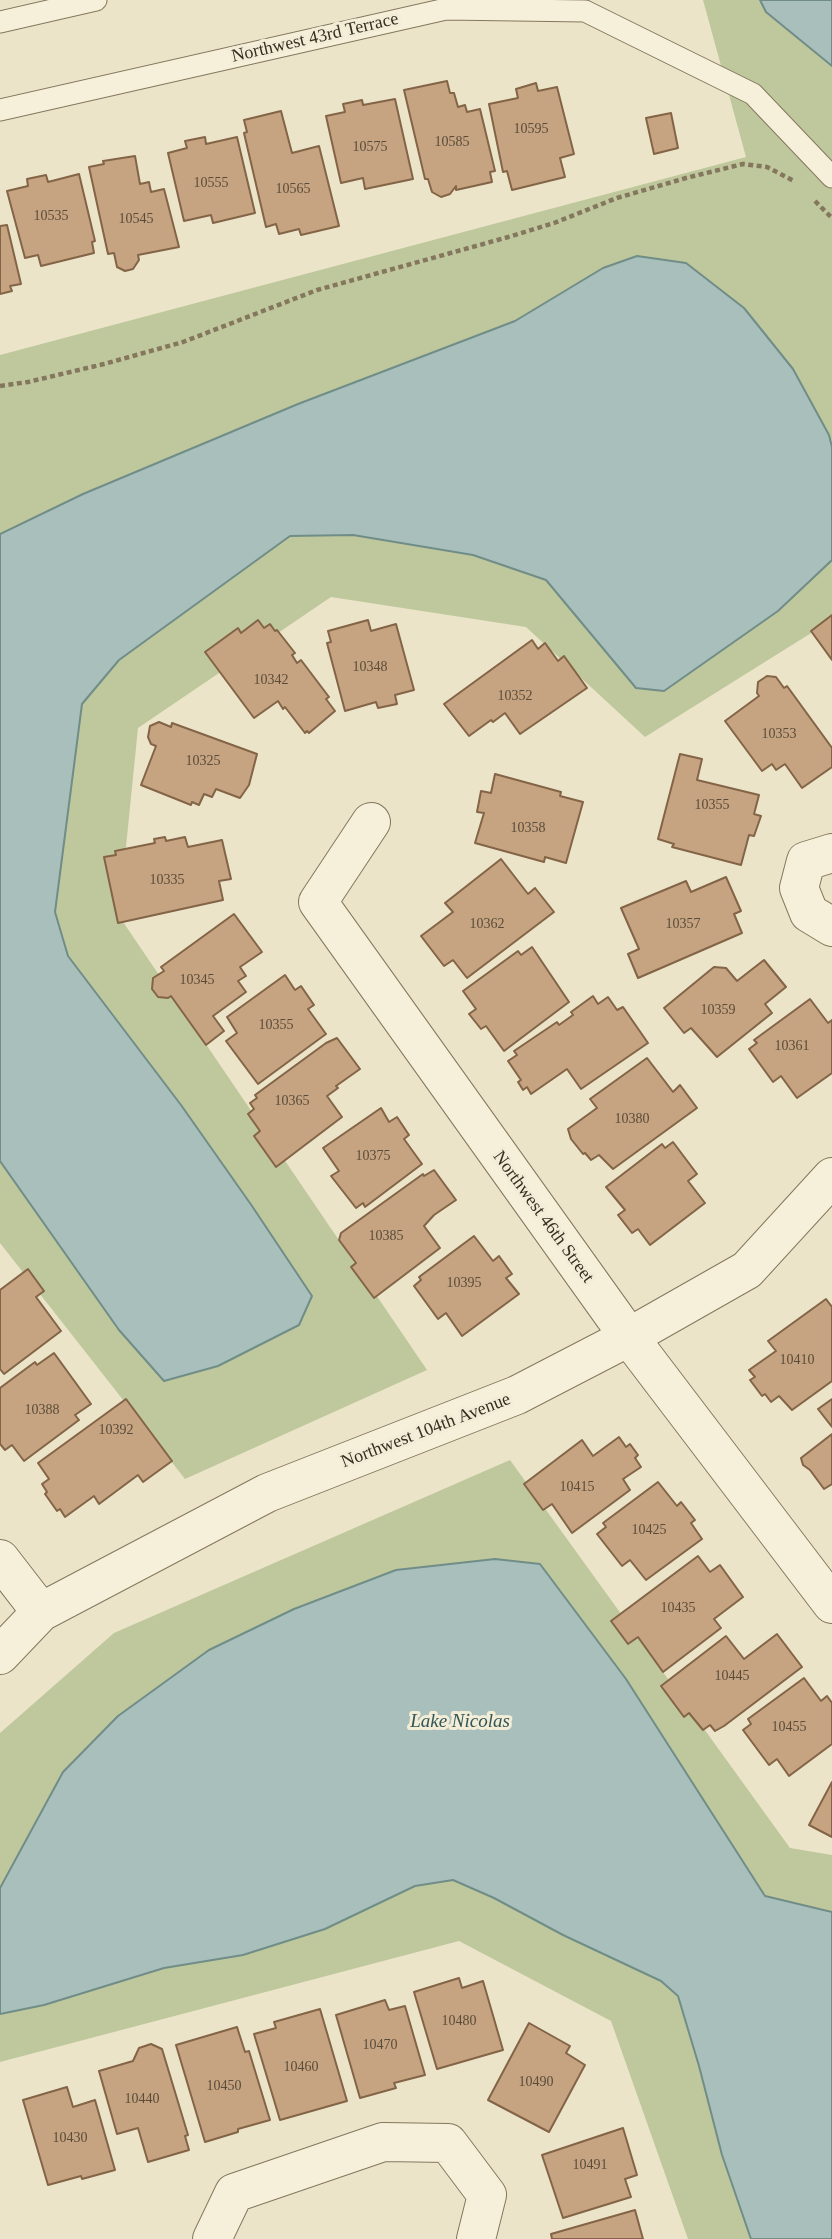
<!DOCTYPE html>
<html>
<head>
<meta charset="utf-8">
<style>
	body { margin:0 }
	canvas { display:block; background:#ebe4c8 }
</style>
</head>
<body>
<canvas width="832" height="2239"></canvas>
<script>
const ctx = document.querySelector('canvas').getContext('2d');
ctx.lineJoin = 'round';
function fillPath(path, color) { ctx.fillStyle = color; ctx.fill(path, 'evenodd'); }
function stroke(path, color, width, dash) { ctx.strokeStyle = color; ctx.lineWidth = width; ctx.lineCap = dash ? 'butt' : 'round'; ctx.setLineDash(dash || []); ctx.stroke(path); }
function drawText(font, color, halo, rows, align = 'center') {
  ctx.font = font + ' "Times New Roman",serif'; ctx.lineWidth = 6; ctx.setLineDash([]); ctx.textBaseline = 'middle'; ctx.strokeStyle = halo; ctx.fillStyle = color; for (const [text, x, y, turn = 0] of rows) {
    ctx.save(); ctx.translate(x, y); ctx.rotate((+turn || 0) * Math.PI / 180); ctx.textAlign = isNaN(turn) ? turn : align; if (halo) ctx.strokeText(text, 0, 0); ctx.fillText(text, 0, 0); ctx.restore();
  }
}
fillPath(new Path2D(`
	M703 0H832V620L645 737 526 627 331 597 138 728 119 916 427 1370 185 1479 0 1243V355L746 157Z
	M510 1460 790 1848 832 1855V2239H688L611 2021 459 1941 0 2062V1733L114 1633Z`), '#bfc89d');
const water = new Path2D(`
	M760 0H832V66L766 12Z
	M637 256 686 263 744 308 793 369 829 435 832 447V560L778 611 664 691 636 688 546 580 473 555 353 535 290 536 119 660 82 704 55 912 68 956 181 1105 252 1206 312 1296 299 1325 218 1366 164 1381 119 1330 0 1161V534L83 494 298 404 515 321 603 268Z
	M495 1559 540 1564 626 1679 765 1896 832 1912V2239H751L722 2155 699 2066 678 1996 661 1981 563 1935 494 1898 453 1880 415 1886 325 1929 243 1955 164 1968 44 2005 0 2014V1888L63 1772 118 1716 209 1650 294 1609 396 1570Z`);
fillPath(water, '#a9bfbb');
stroke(water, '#708d88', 2);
const building = new Path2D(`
	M447 81 450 93H454L458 107 465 105 467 112 480 109 495 171 490 172 492 182 456 190V186L450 194 441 197 432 192 428 179H425L404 90Z
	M536 83 538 91 557 87 574 154 560 158 565 177 512 190 507 171 503 172 489 104 518 98 516 89Z
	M395 99 413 179 365 189 363 178 341 183 326 116 345 112 343 104 362 100 363 105Z
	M281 111 292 153 319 146 339 226 301 235 299 229 279 234 276 224 266 227 244 133 247 132 244 120Z
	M671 113 678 148 654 154 646 118Z
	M205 137 206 144 237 137 255 213 213 223 211 215 184 221 168 153 187 148 185 141Z
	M135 156 140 184 149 182 151 192 164 189 179 247 138 255 139 260 133 269 125 271 117 267 114 253 108 254 89 167 104 164 103 161Z
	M79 174 95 241 92 242 94 253 41 266 38 255 25 258 7 191 28 186 27 179 46 175 48 182Z
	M7 225 21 284 10 286 12 291 0 294V226Z
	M832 615V660L811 631Z
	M258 620 264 628 270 624 275 631 277 630 295 653 292 655 297 663 301 660 329 697 326 699 335 711 309 733 307 731 305 733 285 707 283 709 278 701 254 718 205 652 238 628 241 633Z
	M368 620 371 631 396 624 414 690 395 695 397 704 378 708 376 702 345 711 327 643 331 642 328 631Z
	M532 640 538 649 545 643 558 661 564 656 587 688 520 734 505 713 493 722 491 720 469 736 444 704Z
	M767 676 776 677 784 688 787 686 832 748V767L802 788 785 764 776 770 772 764 762 771 725 721 759 696 757 693 758 682Z
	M159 722 171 727 172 723 257 754 249 785 240 798 216 789 212 797 204 794 199 805 192 802 191 805 141 785 156 746 151 744 148 737 150 726Z
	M680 754 702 759 697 780 759 795 754 814 761 816 754 836 749 835 741 865 672 847 674 844 658 839Z
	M495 774 561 792 560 796 583 802 566 863 545 857 544 862 475 843 484 813 477 812 481 791 491 793Z
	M165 837 166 841 185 837 188 847 222 840 231 879 219 881 223 900 118 923 104 857 116 855 115 851 155 843 154 839Z
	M501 859 528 894 535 888 554 912 467 978 453 960 444 966 421 936 453 912 445 903Z
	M726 877 741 911 734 914 742 933 638 978 628 954 639 949 621 908 686 881 691 892Z
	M234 914 262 952 240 967 246 976 238 981 246 992 213 1016 224 1031 206 1045 171 996 168 998 158 997 152 989 153 978 164 971 161 967Z
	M532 947 569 1002 504 1051 486 1026 481 1029 469 1014 476 1009 463 991 518 951 521 955Z
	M764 960 786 987 765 1004 772 1013 717 1057 691 1028 684 1033 664 1008 714 967 726 968 737 981Z
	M285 975 295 990 301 986 314 1005 308 1009 326 1034 258 1084 226 1041 237 1033 227 1017Z
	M593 996 598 1004 608 997 617 1010 623 1007 648 1043 581 1089 567 1069 531 1094 527 1087 523 1090 518 1082 521 1080 508 1061 517 1055 514 1051 557 1022 559 1025 573 1015 571 1012Z
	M810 999 828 1023 832 1020V1073L797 1098 781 1076 773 1082 749 1049 757 1043 754 1040Z
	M337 1038 360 1069 336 1086 338 1088 327 1096 342 1117 276 1167 254 1136 260 1131 248 1114 254 1109 250 1103 257 1098 255 1095 326 1043Z
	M647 1058 673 1092 680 1085 697 1108 613 1169 599 1155 591 1160 585 1153 583 1154 571 1139 568 1129 597 1108 590 1099Z
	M381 1108 389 1122 397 1117 409 1135 404 1139 422 1164 365 1207 363 1203 356 1208 331 1176 339 1171 323 1148Z
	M673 1142 697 1174 688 1181 705 1203 650 1245 638 1229 632 1233 618 1215 625 1210 606 1187 662 1144 665 1148Z
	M434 1170 456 1200 434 1215 424 1226 440 1248 374 1298 351 1267 356 1263 339 1240 341 1233 423 1174 424 1176Z
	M474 1236 493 1261 499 1256 512 1274 506 1278 519 1294 462 1336 446 1313 438 1319 414 1286 421 1280 419 1277Z
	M28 1269 44 1291 36 1297 61 1331 4 1374 0 1369V1290Z
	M826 1299 832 1307V1381L792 1410 779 1396 771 1402 765 1394 762 1396 750 1380 755 1377 749 1370 776 1351 768 1341Z
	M54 1353 91 1404 75 1415 79 1420 24 1461 12 1445 5 1450 0 1444V1388L35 1362 37 1365Z
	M126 1399 172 1461 143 1482 138 1475 99 1504 94 1496 65 1517 60 1509 57 1511 45 1494 47 1492 42 1484 49 1479 38 1463Z
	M832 1399V1427L818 1409Z
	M832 1434V1484L824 1489 810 1470 803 1465 801 1458Z
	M619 1437 626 1447 630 1444 638 1455 635 1458 641 1467 623 1479 630 1490 572 1533 552 1504 543 1510 524 1484 582 1440 593 1456Z
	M658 1482 677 1506 681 1502 695 1520 691 1523 702 1539 646 1580 630 1560 622 1566 597 1534 606 1527 603 1523Z
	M698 1556 710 1572 720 1565 743 1597 714 1619 721 1628 663 1672 638 1637 628 1644 611 1621Z
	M777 1634 802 1667 724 1726 715 1731 710 1725 703 1730 689 1713 684 1717 661 1686 726 1636 744 1659Z
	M804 1678 821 1701 827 1696 832 1703V1744L789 1776 777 1759 769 1765 743 1730 751 1724 748 1719Z
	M832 1782V1837L809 1825Z
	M459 1978 462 1988 483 1981 503 2050 437 2069 414 1992Z
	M385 2000 389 2010 405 2006 425 2075 394 2083 396 2088 360 2098 336 2015Z
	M320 2009 347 2101 280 2120 254 2034 276 2028 274 2022Z
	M529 2023 570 2046 566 2053 585 2065 549 2132 488 2100Z
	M237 2027 245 2052 249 2051 270 2120 238 2129V2132L205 2142 176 2045Z
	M151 2044 162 2049 188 2135 185 2136 189 2150 148 2162 138 2128 117 2134 99 2071 133 2061 139 2048Z
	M67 2087 73 2107 95 2100 115 2170 82 2179 81 2176 48 2185 23 2100Z
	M623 2128 637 2175 625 2179 631 2197 563 2218 542 2155Z
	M635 2210 643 2239H552L551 2234Z`);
fillPath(building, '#c6a481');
stroke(building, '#836446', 2);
const lane = new Path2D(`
	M0 22 96 0
	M0 110 446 9 585 11 753 94 832 177`);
const street = new Path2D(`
	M371 822 318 902 629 1337 832 1604
	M832 853 806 861 799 888 809 913 832 927
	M0 1559 41 1612
	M0 1655 41 1612 267 1493 517 1395 629 1337 747 1270 832 1177
	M212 2239 234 2193 383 2142 448 2143 487 2195 476 2239`);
stroke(lane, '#85775e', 23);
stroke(street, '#85775e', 40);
stroke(new Path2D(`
	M815 201 832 218
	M0 386 28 382 104 364 183 342 317 290 512 236 554 223 617 198 686 178 743 164 767 167 794 181`), '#85775e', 4.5, [5, 3.5]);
stroke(lane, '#f6f0db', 21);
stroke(street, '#f6f0db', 38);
drawText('14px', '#5b4c39', null, [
	["10595",531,129],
	["10585",452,142],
	["10575",370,147],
	["10555",211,183],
	["10565",293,189],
	["10535",51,216],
	["10545",136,219],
	["10348",370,667],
	["10342",271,680],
	["10352",515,696],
	["10353",779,734],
	["10325",203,761],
	["10355",712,805],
	["10358",528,828],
	["10335",167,880],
	["10362",487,924],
	["10357",683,924],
	["10345",197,980],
	["10359",718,1010],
	["10355",276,1025],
	["10361",792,1046],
	["10365",292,1101],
	["10380",632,1119],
	["10375",373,1156],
	["10385",386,1236],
	["10395",464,1283],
	["10410",797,1360],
	["10388",42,1410],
	["10392",116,1430],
	["10415",577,1487],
	["10425",649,1530],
	["10435",678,1608],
	["10445",732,1676],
	["10455",789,1727],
	["10480",459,2021],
	["10470",380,2045],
	["10460",301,2067],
	["10490",536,2082],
	["10450",224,2086],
	["10440",142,2099],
	["10430",70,2138],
	["10491",590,2165]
]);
drawText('18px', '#372e21', '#f3edd7', [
	["Northwest 43rd Terrace",315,38,-13],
	["Northwest 46th Street",543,1217,54],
	["Northwest 104th Avenue",426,1431,-21]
]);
drawText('italic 19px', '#315556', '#f3edd7', [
	["Lake Nicolas",460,1722]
]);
</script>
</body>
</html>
